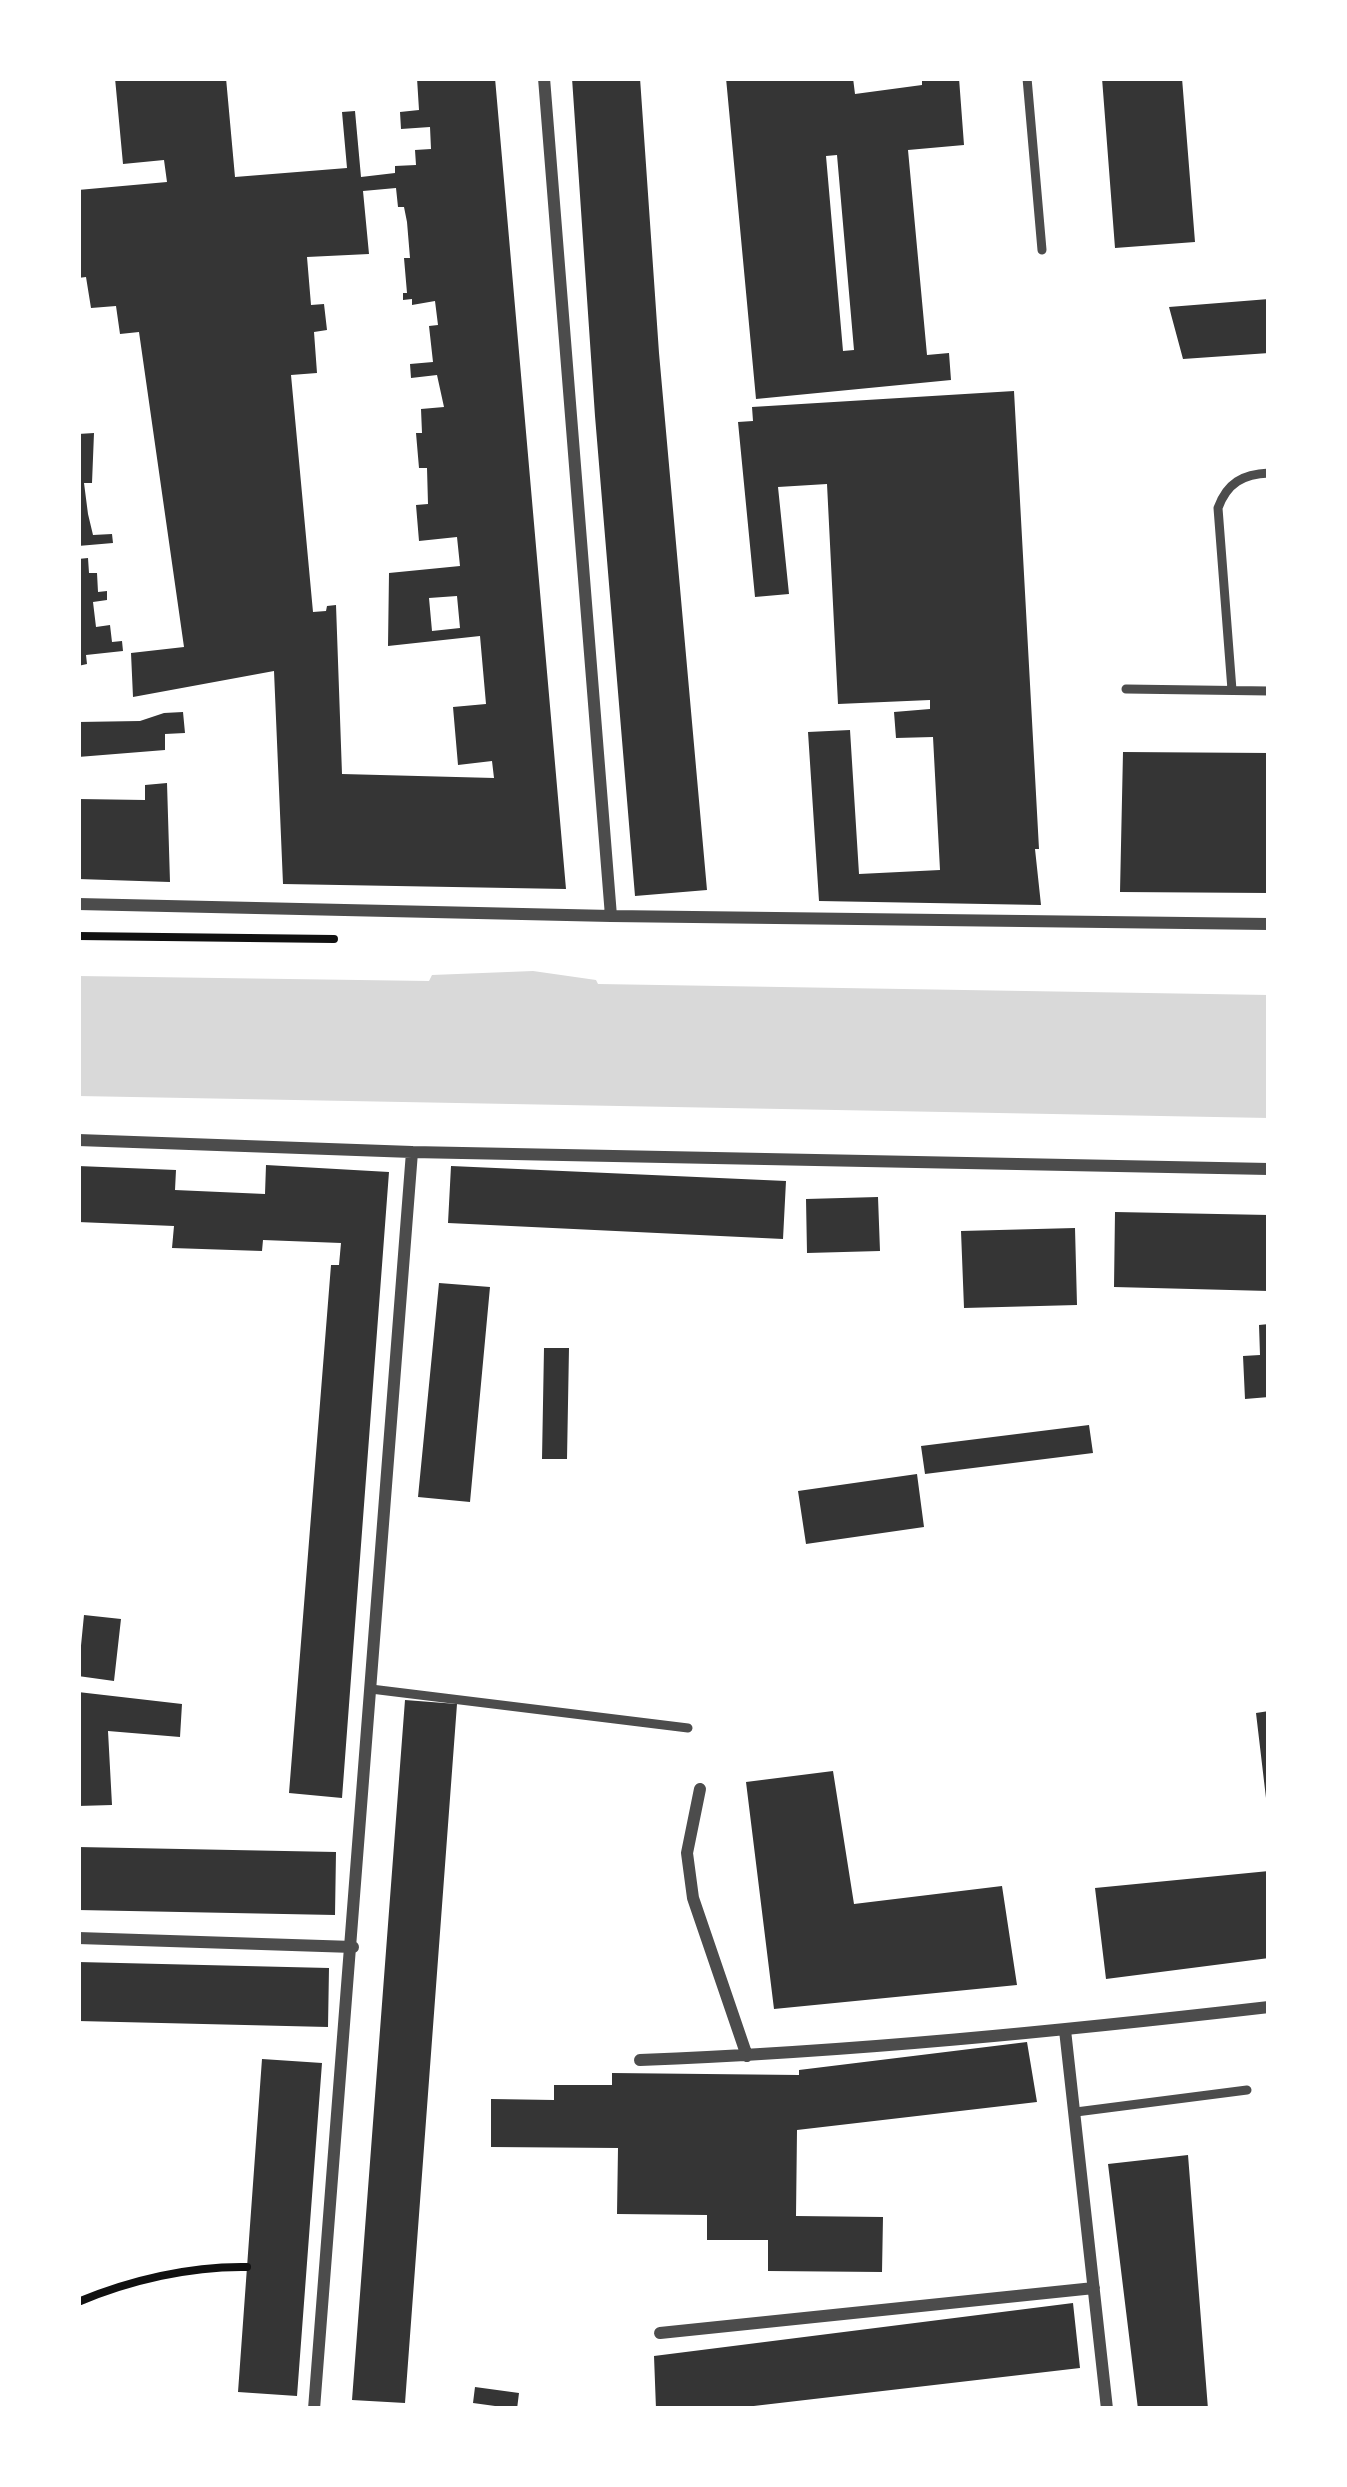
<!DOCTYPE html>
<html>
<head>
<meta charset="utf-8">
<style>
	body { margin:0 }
	#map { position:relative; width:1347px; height:2487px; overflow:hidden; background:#fff; font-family:"Golos Text",sans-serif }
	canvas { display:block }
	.frame { position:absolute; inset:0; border:81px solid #fff; pointer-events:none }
</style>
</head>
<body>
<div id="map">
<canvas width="1347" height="2487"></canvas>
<div class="frame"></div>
</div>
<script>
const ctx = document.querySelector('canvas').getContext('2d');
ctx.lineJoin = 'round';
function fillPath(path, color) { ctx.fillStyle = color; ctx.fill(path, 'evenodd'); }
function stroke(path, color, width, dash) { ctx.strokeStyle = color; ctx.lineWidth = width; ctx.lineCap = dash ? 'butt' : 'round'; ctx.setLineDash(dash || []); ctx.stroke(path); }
fillPath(new Path2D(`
	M533 971 596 980 598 984 1269 995V1118L78 1096V976L429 981 432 975Z`), '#d9d9d9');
fillPath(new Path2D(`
	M115 78H226L235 177 347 168 342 112 355 111 361 177 395 173V166L416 165 415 150 431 149 430 127 401 129 400 112 419 110 417 78H495L566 889 283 884 274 671 133 697 131 653 184 647 139 332 120 334 116 306 91 308 86 277 78 278V190L167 182 164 160 123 164ZM396 188 398 207H404L407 222 410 258H404L407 293H403V300L412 299V305L435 301 438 325 429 326 433 362 410 364 411 378 437 375 444 407 421 409 422 433H416L419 468H427L428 504 416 505 419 541 457 537 460 566 389 573 388 646 480 636 486 704 453 707 458 765 492 761 494 778 342 774 336 605 327 606 326 611 313 612 291 375 317 373 314 332 327 330 324 304 311 305 307 257 369 254 363 191ZM457 596 460 628 432 631 429 598Z
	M572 78H640L659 353 707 890 635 896 595 416Z
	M726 78H853L855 94 922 85V78H959L964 145 908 150 927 355 949 353 951 380 756 399ZM837 155 854 350 843 351 826 156Z
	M1102 78H1182L1195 242 1115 248Z
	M1269 299V353L1183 359 1169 307Z
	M1014 391 1039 849H1035L1041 905 819 901 808 732 850 730 859 874 940 870 933 737 896 738 894 712 930 709V700L838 704 827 484 778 487 789 594 755 597 738 422 753 421 752 407Z
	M94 433 92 483H84L88 514 93 535 112 534 113 543 78 546V434Z
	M88 558 89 573H97L98 592 107 591V600L93 602 96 627 110 625 112 642 122 641 123 651 86 655 87 664 78 666V559Z
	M183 712 185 733 165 734V750L78 757V722L140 721 164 713Z
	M1123 752 1269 753V893L1120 892Z
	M167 783 170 882 78 879V799L145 800V785Z
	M266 1165 389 1172 342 1798 289 1793 331 1265H339L341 1243 263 1240 262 1251 172 1248 174 1226 78 1222V1166L176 1170 175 1190 265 1194Z
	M451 1166 786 1181 783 1239 448 1223Z
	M878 1197 880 1251 807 1253 806 1199Z
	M1115 1212 1269 1215V1291L1114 1287Z
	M1075 1228 1077 1305 964 1308 961 1231Z
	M439 1283 490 1287 470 1502 418 1497Z
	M1269 1324V1397L1245 1399 1243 1356 1260 1355 1259 1325Z
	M544 1348H569L567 1459H542Z
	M1089 1425 1093 1453 925 1474 921 1446Z
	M917 1474 924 1527 806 1544 798 1491Z
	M84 1615 121 1619 114 1681 78 1676Z
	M78 1692 182 1704 180 1737 108 1731 112 1805 78 1806Z
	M405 1700 457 1704 405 2403 352 2400Z
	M1269 1711V1797L1266 1798 1256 1713Z
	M833 1771 854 1904 1002 1886 1017 1985 774 2009 746 1782Z
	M78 1847 336 1852 335 1915 78 1910Z
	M1269 1871V1958L1106 1979 1095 1888Z
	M78 1962 329 1968 328 2027 78 2021Z
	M1027 2042 1037 2102 797 2130 796 2216 883 2217 882 2272 768 2271V2240H707V2215L617 2214 618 2148 491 2147V2099L554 2100V2085H612V2073L799 2075V2070Z
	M262 2059 322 2063 297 2396 238 2392Z
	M1188 2155 1208 2409H1138L1108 2164Z
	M1073 2303 1080 2368 728 2409H656L654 2356Z
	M475 2387 519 2393 517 2409 473 2403Z`), '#353535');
stroke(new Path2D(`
	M78 936 334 939
	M78 2302C130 2280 191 2266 247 2267`), '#111', 8);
stroke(new Path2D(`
	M1027 78 1042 250
	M1126 689 1269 691
	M1232 690 1218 508C1227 483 1243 474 1269 473
	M371 1689 688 1728
	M1076 2112 1247 2090`), '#4c4c4c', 9);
stroke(new Path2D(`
	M544 78 611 916
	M78 904 611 916 1269 924
	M78 1140 412 1152 1269 1169
	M700 1789 687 1853 693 1898 747 2056
	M78 1938 353 1947
	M1065 2030 1107 2409
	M640 2060C850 2052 1060 2031 1269 2007
	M660 2333 1094 2288
	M314 2409 412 1152`), '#4c4c4c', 12);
</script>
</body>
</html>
